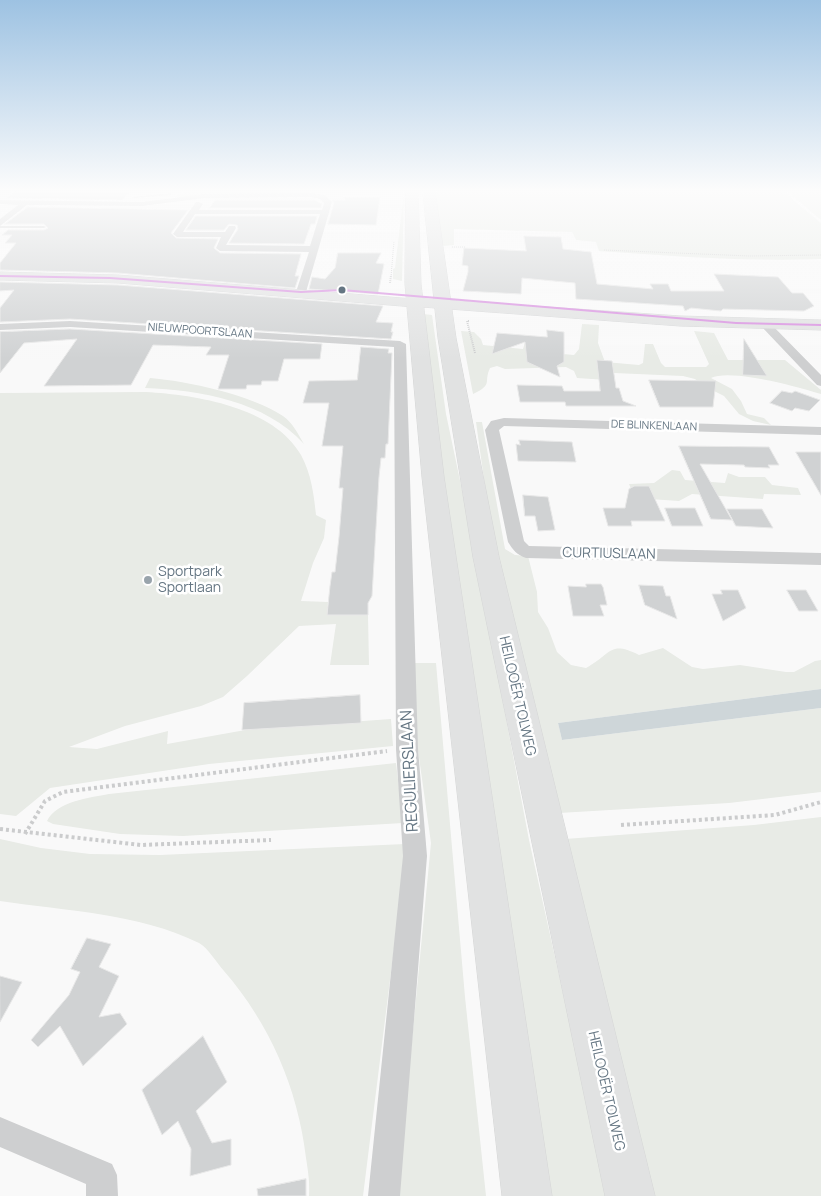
<!DOCTYPE html>
<html>
<head>
<meta charset="utf-8">
<style>
	body { margin:0 }
	canvas { display:block; background:#f9f9f9 }
</style>
</head>
<body>
<canvas width="821" height="1196"></canvas>
<script>
const ctx = document.querySelector('canvas').getContext('2d');
ctx.lineJoin = 'round';
function fillPath(path, color) { ctx.fillStyle = color; ctx.fill(path, 'evenodd'); }
function stroke(path, color, width, dash) { ctx.strokeStyle = color; ctx.lineWidth = width; ctx.lineCap = dash ? 'butt' : 'round'; ctx.setLineDash(dash || []); ctx.stroke(path); }
function drawText(font, color, halo, rows, align = 'center') {
  ctx.font = font + ' Manrope,sans-serif'; ctx.lineWidth = 5; ctx.setLineDash([]); ctx.textBaseline = 'middle'; ctx.strokeStyle = halo; ctx.fillStyle = color; for (const [text, x, y, turn = 0] of rows) {
    ctx.save(); ctx.translate(x, y); ctx.rotate((+turn || 0) * Math.PI / 180); ctx.textAlign = isNaN(turn) ? turn : align; if (halo) ctx.strokeText(text, 0, 0); ctx.fillText(text, 0, 0); ctx.restore();
  }
}
fillPath(new Path2D(`
	M182 191H318L303 194H208L179 198 176 195 183 194Z
	M404 191 402 281 393 279V269L395 268Z
	M437 191H783L821 223V259C747 262 673 256 599 251L596 242 576 240 572 232 454 229V245L442 246 435 199Z
	M786 191H821V220Z
	M423 314 432 315 446 414 470 528 529 840 608 1196H550L448 514Z
	M582 324 599 325 598 343 605 362 639 365 643 363 645 344H653L661 363 665 367H706L709 364 694 331 714 333 728 360H785L821 390V394C799 387 730 368 711 378L732 389 741 401 747 414 764 418 771 425 753 421 739 414 724 396 702 385 695 379 683 376 614 373 607 380 577 378 574 371 566 367 505 369 497 366 490 368C483 383 494 384 473 394L461 331 474 332 481 339 483 345 523 349 525 342 530 339 542 352 574 355 579 349Z
	M150 378C187 381 252 395 283 416 293 423 298 434 304 444 265 401 200 390 145 388Z
	M146 392C196 395 274 407 301 455 311 473 314 495 316 515L326 520 324 538 313 563 301 601 328 602 327 615H368L369 665H330L336 624 299 626 247 676 223 697 201 706 125 726 69 747 97 749 168 731 167 744 251 729 391 719 393 746 209 764 50 788 16 816 0 814V393Z
	M476 422H482L505 549 515 555 528 556 537 592 538 612 548 628 557 652 571 665 586 668C612 654 609 640 639 655L663 648 692 667 703 669 740 665 786 672H794L815 661 821 660V689L558 723 562 740 821 708V792L729 803 559 813 545 764 488 508Z
	M672 470 680 471 685 480 725 483 728 473 739 477H765L772 485 798 488 801 495 764 494 763 499 692 494 679 501 635 498 629 484 654 483Z
	M413 663H436L465 997 486 1196H397L431 843 416 736Z
	M396 763 403 823 183 836 120 834 53 824 47 821C57 801 89 798 109 794Z
	M821 817V1196H654L565 839 754 825Z
	M0 839 41 848 90 854 160 855 405 844 403 876 363 1196H309C310 1183 308 1171 306 1158 298 1089 270 1024 224 971 217 963 208 948 199 943 138 913 66 911 0 901Z`), '#e8ebe6');
fillPath(new Path2D(`
	M821 689V708L562 740 558 723Z`), '#ced6d9');
const building = new Path2D(`
	M16 191H130L122 200 7 198Z
	M344 197H380L376 225 328 224 334 203 332 200H345Z
	M215 200H315L322 204 321 208H210Z
	M28 207 188 210 171 233 176 238 218 239 214 248 220 253 301 254 295 276H299L295 288 118 273 0 270V263L16 243H5L12 235H2L8 230H44L48 228 44 224H5Z
	M196 216H317L315 224H311L304 244 229 243 238 229 237 225 229 224 224 230H186Z
	M524 236 561 237 563 249 591 252 597 284 653 289 650 284H668L671 291H724L714 274 778 277 792 293H803L814 306 804 311 723 309 721 311 691 308 685 311 683 306 576 299 575 283 522 278 521 294 463 291 468 272V266L462 265 464 248 526 251Z
	M338 253H381L376 263 384 264 378 294 309 289 312 277 325 279 335 268Z
	M0 282 118 285 383 306 376 322 393 323 391 332H393L391 339 70 319 0 322V308L14 290 0 291Z
	M70 329 322 344 320 359H284L278 381H262L261 385H247L246 389H218L229 355H206L211 347 153 345 131 385 44 386 77 339 24 343 0 373V332Z
	M547 330 564 332V362L557 366 560 377 527 362 525 342 492 354 497 333 547 337Z
	M744 339 767 376 743 375Z
	M361 347 389 349 388 353H392L388 444H386L385 458H381L379 477 372 596 368 603V615H327L330 586 332 572H335L339 537 343 488H339L343 446H322L329 403H303L309 381 357 380Z
	M597 360 612 361 616 388H619L623 401 636 406H566L565 402H520L517 385 562 386 564 391H600Z
	M649 380 716 381 713 407H660Z
	M782 391 792 393 795 391 820 400 809 411 795 408 792 411 770 403Z
	M519 440 572 442 576 462 518 461 516 444 520 445Z
	M679 446 769 447 779 465H768L770 468 745 467 744 465 700 464 732 520 711 519Z
	M796 452H821V495Z
	M635 486H649L665 521H631L632 526H608L603 508H625L629 489Z
	M523 495 548 497 555 530 538 531 535 516H525Z
	M665 508H695L703 526H672Z
	M727 509H762L773 528 736 526Z
	M586 584H601L603 587 607 605H600L604 616H573L568 586 586 587Z
	M639 585 663 586 666 596H670L677 619 645 605Z
	M721 590H738L746 608 723 621 712 594H722Z
	M787 590H806L818 611H799Z
	M360 695 361 723 242 730 244 703Z
	M87 938 111 944 99 967 119 976 99 1017 120 1013 127 1024 83 1066 60 1026 38 1047 31 1040 69 995 80 972 71 969Z
	M0 976 22 982 0 1022Z
	M203 1036 227 1082 196 1111 212 1143 231 1139V1165L190 1176 191 1149 178 1121 162 1135 142 1090Z
	M306 1179V1196H258L257 1189Z`);
fillPath(building, '#d0d2d3');
stroke(building, '#e8e8e8', 1);
const secondary = new Path2D(`
	M0 272 118 275 414 299 419 300 421 303 419 306 414 307 118 283 0 280Z`);
const primary = new Path2D(`
	M414 298 680 316 821 320V330L680 326 408 306 406 303 408 300Z`);
const trunk = new Path2D(`
	M406 191H418L421 284 444 477 552 1196H502L422 477 405 284Z
	M423 191H435L456 338 499 557 655 1196H605L473 557 438 338Z`);
stroke(secondary, '#d5d6d7', 1);
stroke(primary, '#d5d6d7', 1);
stroke(trunk, '#d5d6d6', 1);
stroke(new Path2D(`
	M452 247H466
	M604 250 750 256 821 255
	M391 277 394 241`), '#cbcccd', 1, [1, 1]);
stroke(new Path2D(`
	M390 283 391 275
	M469 321H467L475 353`), '#cbcccd', 2, [1, 1]);
stroke(new Path2D(`
	M621 825 775 815 821 802
	M0 829 141 845 271 840
	M25 834 45 801 63 792 387 751`), '#cbcccd', 4, [3, 3]);
fillPath(new Path2D(`
	M171 193 172 195 134 198 132 197Z
	M0 226H44L46 227 44 228H0Z`), '#cecfd0');
fillPath(new Path2D(`
	M311 193 325 195 332 202 306 292 301 295 296 292 309 252 220 251 216 248 221 237H177L173 234 196 202H199L203 204 199 210H322L324 203 320 199 311 197 205 198 142 206 27 205 0 226V219L18 205 0 204V200L142 202 205 194ZM195 214H320L310 246 226 245 236 228 235 226H229L225 232H183Z
	M70 321 400 341 406 344 418 749 427 856 400 1196H368L403 856 396 749 394 347 70 327 0 330V324Z
	M765 321 769 322 821 375V386L817 385 761 326 760 324Z
	M504 418 821 427V435L504 426 499 430 524 541 529 546 821 553V565L526 558C517 555 513 550 508 542L485 430 491 421Z
	M0 1117 112 1164 117 1175 118 1196H86V1184L0 1147Z`), '#cecfd0');
fillPath(secondary, '#e1e2e2');
fillPath(primary, '#e1e2e2');
fillPath(trunk, '#e1e2e2');
fillPath(new Path2D(`
	M0 275 110 277 301 291 342 289 736 322 821 324V326L736 324 342 291 301 293 110 279 0 277Z`), '#d890e0');
const sky = ctx.createLinearGradient(0, 0, 0, 359);
sky.addColorStop(0, '#9dc2e2');
sky.addColorStop(0.53, '#fcfcfc');
sky.addColorStop(1, '#fcfcfc00');
ctx.fillStyle = sky;
ctx.fillRect(0, 0, 821, 359);
for (const [x, y, r, color] of [
	[342,290,4.5,"#657683"],
	[148,580,5,"#99a4ac"]
]) { const dot = new Path2D(); dot.arc(x, y, r, 0, 2 * Math.PI); ctx.fillStyle = color; ctx.fill(dot); stroke(dot, '#fff', 2); }
drawText('11px', '#657683', '#fff', [
	["NIEUWPOORTSLAAN",200,331,4],
	["DE BLINKENLAAN",654,426,2]
]);
drawText('14px', '#657683', '#fff', [
	["CURTIUSLAAN",609,554,1],
	["HEILOOËR TOLWEG",517,696,77],
	["HEILOOËR TOLWEG",606,1091,77]
]);
drawText('14px', '#657683', '#fff', [
	["Sportpark",158,572],
	["Sportlaan",158,588]
], 'left');
drawText('16px', '#657683', '#fff', [
	["REGULIERSLAAN",410,771,-93]
]);
</script>
</body>
</html>
